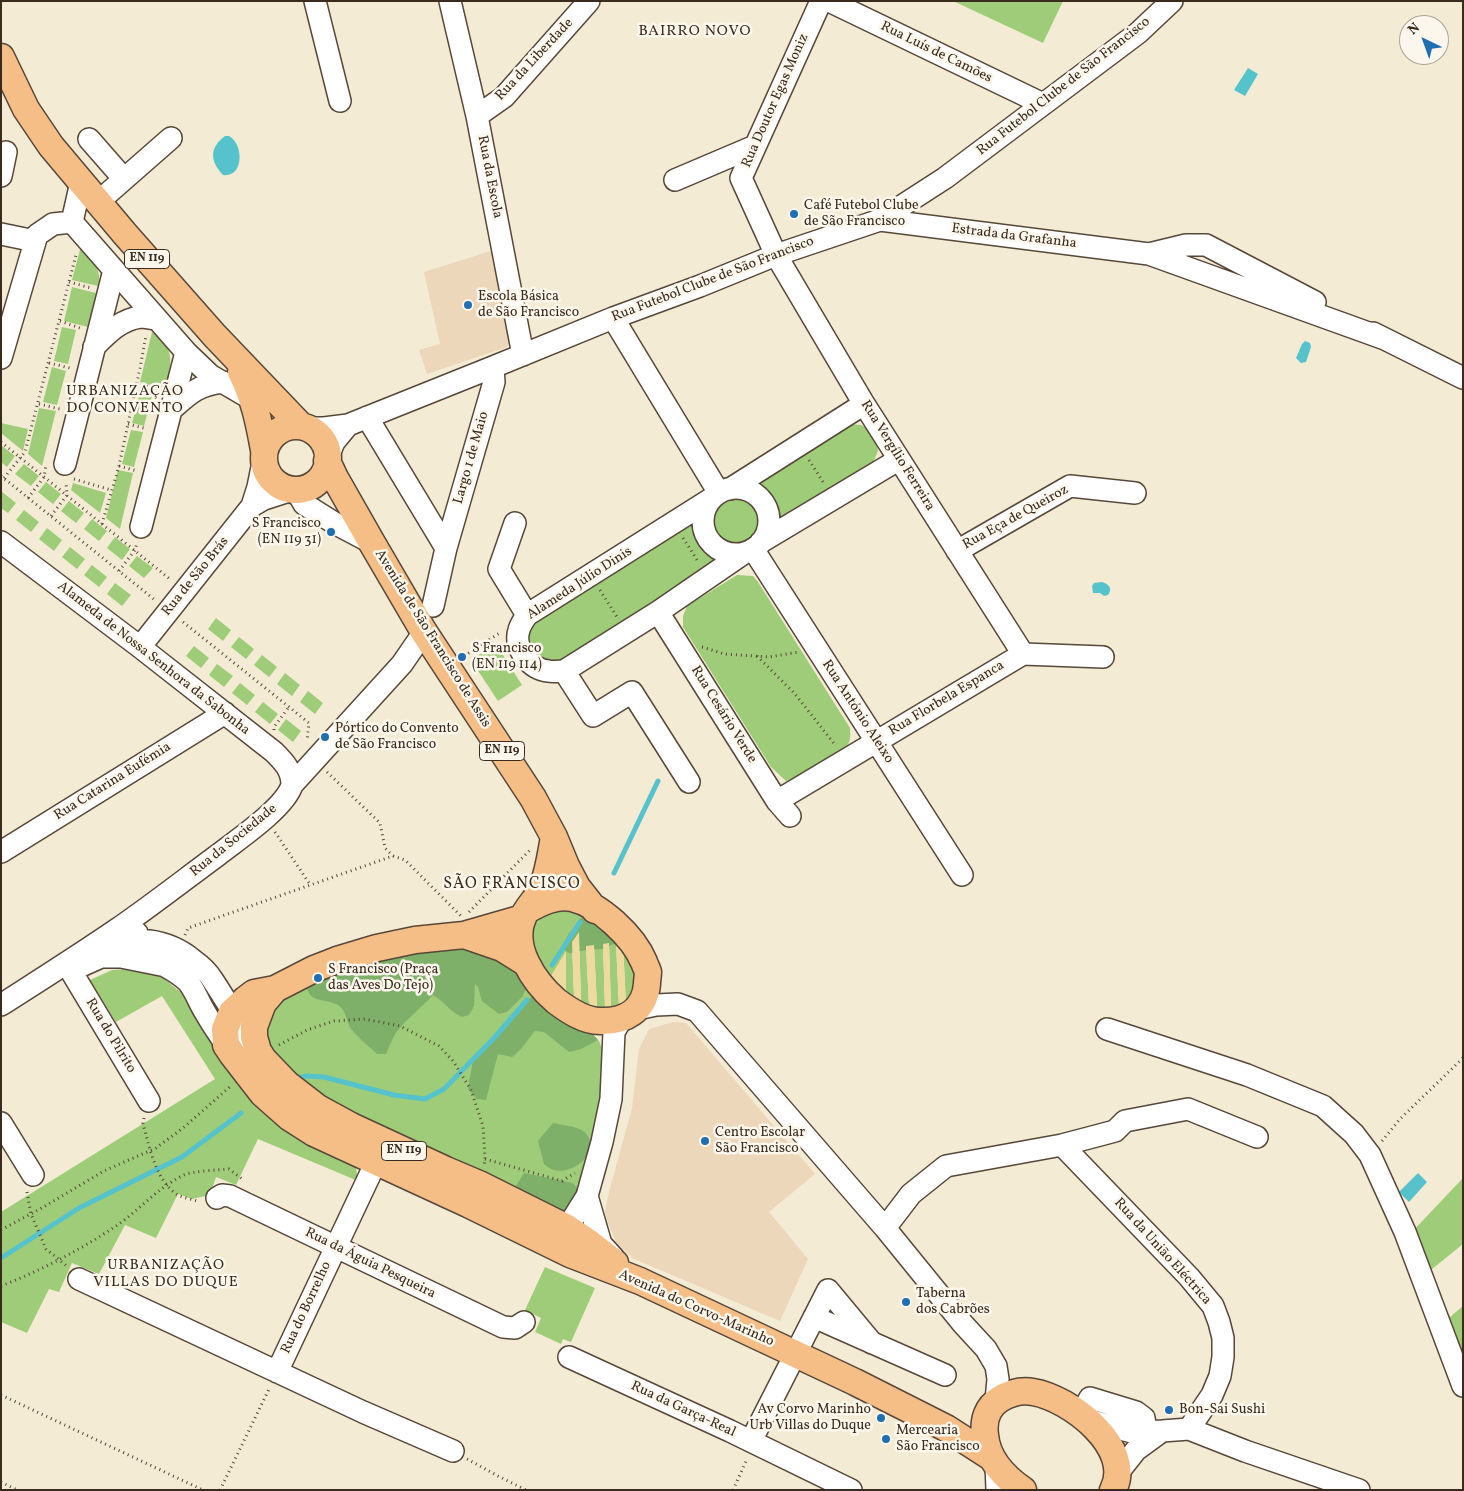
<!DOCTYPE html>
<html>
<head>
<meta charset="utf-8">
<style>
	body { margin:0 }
	#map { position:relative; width:1464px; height:1491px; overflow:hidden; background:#f4ebd5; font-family:Vollkorn,serif }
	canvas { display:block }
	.frame { position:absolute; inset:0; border:2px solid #3b2a1e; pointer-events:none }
	.north { position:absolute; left:1399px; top:15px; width:50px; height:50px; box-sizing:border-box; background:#fbf7ec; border:1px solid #aea59a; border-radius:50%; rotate:318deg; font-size:14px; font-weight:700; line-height:20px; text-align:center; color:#3b2a1e }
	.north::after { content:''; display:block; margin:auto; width:18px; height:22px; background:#1f6fb2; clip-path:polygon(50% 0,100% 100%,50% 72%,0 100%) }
</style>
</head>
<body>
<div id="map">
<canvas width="1464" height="1491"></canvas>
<div class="frame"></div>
<div class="north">N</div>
</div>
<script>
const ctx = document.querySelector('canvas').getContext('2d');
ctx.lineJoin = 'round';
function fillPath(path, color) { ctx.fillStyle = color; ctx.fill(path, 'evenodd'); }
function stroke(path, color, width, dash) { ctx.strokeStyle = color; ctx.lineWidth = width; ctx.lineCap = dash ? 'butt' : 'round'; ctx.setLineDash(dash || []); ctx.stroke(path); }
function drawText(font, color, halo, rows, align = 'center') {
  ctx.font = font + ' Vollkorn,serif'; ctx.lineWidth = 5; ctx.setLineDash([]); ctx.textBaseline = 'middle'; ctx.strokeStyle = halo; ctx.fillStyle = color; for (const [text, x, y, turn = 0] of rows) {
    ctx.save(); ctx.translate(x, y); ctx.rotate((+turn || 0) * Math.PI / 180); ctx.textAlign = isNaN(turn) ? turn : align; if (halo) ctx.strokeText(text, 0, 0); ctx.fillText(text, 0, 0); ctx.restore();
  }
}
fillPath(new Path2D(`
	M494 250 512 338 507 347 427 374 419 350 440 344 424 272Z
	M673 1022 686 1023 815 1174 769 1212 808 1259 780 1321 632 1258 616 1242 608 1223 605 1211 609 1192 632 1108 639 1049 649 1029Z`), '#ecd7ba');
fillPath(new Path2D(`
	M953 1H1063L1043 43Z
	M81 246C91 259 103 269 98 286L72 280Z
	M72 287 96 293 88 327 64 321Z
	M62 327 76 330 68 364 54 361Z
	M152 332C177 349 171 364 165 389L140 382Z
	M52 367 66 371 57 405 43 402Z
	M141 389 153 392 144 426 132 423Z
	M39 408 56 411 42 466 28 454Z
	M1 423 28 429 23 451 1 433Z
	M847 424 861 425 868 429 877 443 878 451 873 463 776 523C774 503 771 494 753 484Z
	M131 430 143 432 134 467 122 464Z
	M1 445 15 456 7 467 1 462Z
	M24 464 39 476 31 486 15 474Z
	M118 470 133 473 120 529 106 518Z
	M46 482 61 494 53 504 38 492Z
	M73 483 106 493 100 513 71 490Z
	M1 491 16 503 8 513 1 508Z
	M712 521a24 24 0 1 1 48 0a24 24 0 1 1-48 0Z
	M69 501 84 513 76 523 61 511Z
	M24 510 39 522 31 532 16 520Z
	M92 519 107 531 99 541 84 529Z
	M694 521C698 537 704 550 719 559L562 660C543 667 539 661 526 648L529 626Z
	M47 528 62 540 54 551 39 539Z
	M115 537 130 549 122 560 107 548Z
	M70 547 85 559 77 569 62 557Z
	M137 556 153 568 144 578 129 566Z
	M92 565 107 577 99 587 84 575Z
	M737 575 753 576 758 582 850 728C851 741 850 747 837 752L800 776 786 781 771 767 683 627V616L687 606Z
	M115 583 131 595 122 606 107 594Z
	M216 618 231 630 223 641 208 629Z
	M239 637 254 649 246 659 231 647Z
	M496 644 522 685 498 701 471 660Z
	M194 646 209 658 201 668 186 656Z
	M262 655 277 667 269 677 254 665Z
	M217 664 233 676 224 687 209 675Z
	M285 673 300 685 292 696 277 684Z
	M240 683 255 695 247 705 232 693Z
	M308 691 323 703 315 714 300 702Z
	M263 702 278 714 270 724 255 712Z
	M286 719 301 731 293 742 278 730Z
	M565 907 583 915 569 933 572 942 574 997 566 992V952L550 978 541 965 528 934 532 919Z
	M585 924 589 1005 581 1001 579 932Z
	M616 942 619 1008 611 1009 609 943Z
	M603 944 605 1008 597 1007 594 945Z
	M623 944 631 958 638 984 626 1005Z
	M485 947 589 1030 599 1041 605 1056 610 1077 593 1159 565 1219 371 1128 272 1062 262 1017 298 986Z
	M129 969 162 977 184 995 211 1037 355 1162 358 1181 258 1139 236 1185 216 1177 210 1195 192 1199 178 1194 156 1238 125 1225 99 1274 72 1263 59 1292 49 1289 27 1333 1 1322V1212L215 1079 162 996 116 1022 90 980 112 970Z
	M1463 1178V1244L1426 1274 1410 1234Z
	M545 1267 595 1288 571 1342 563 1339 561 1344 535 1332 541 1318 525 1310Z
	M1463 1306V1370L1444 1322Z`), '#9fcc79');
fillPath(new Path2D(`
	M583 915 620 941 603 949 586 950 570 953 565 951 563 945 569 933Z
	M458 947 501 953 525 980 526 989 522 997 507 1012 499 1014 482 1001 478 987 475 984 474 1006 469 1015 462 1017C450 1012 444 1001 433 995 422 1007 409 1017 399 1029 393 1036 390 1045 386 1054H377C369 1046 358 1038 351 1029 346 1021 347 1011 338 1005 323 997 308 1005 306 982L356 961Z
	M534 994 589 1030 598 1040 581 1049 569 1052 544 1032 535 1031C527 1040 522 1050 512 1057L498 1054 486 1100 477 1099 468 1089 473 1060Z
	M553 1123C561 1125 576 1126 583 1131 606 1149 573 1176 554 1170 550 1169 547 1166 544 1164L538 1141Z
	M524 1173 573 1183 580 1192 565 1219 513 1191Z`), '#7fb069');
fillPath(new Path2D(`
	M579 932 581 1001 574 997 572 942Z
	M616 942 623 944 626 1005 619 1008Z
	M609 943 611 1009 605 1008 603 944Z
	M594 945 597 1007 589 1005 586 950V946Z
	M566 951V992L550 978Z`), '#eeda9e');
fillPath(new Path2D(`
	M1248 68 1258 74 1245 96 1234 90Z
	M225 136H229C244 144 244 178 223 175 210 161 209 148 225 136Z
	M1305 341 1310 343 1311 347 1306 362 1301 363 1296 358 1302 344Z
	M1102 582C1109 584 1113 589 1108 595L1104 596 1100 593H1093L1092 586 1094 583Z
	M1418 1173 1427 1182 1409 1202 1399 1192Z`), '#56c3cc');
stroke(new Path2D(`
	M614 873 658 781
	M552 965 580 922
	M298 1078 306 1076 324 1077 394 1095 425 1099 444 1089 494 1038 527 1000
	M1 1258 79 1208 182 1157 241 1113`), '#56c3cc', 5);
const minor = new Path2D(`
	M315 1 340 101
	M450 1 477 116 523 355
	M821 1 741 178 776 255 864 404 1023 654
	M829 1 1043 104
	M477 116 504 97 589 1
	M89 139 124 179
	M1 176 6 152
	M675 180 755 146
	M81 182 72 222 186 352 210 375 253 400
	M98 202 171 138
	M880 220 1149 254 1385 339
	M1 234 35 241
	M1149 254 1186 245H1206L1315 302
	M613 318 719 493
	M1373 333 1463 378
	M94 347C107 334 121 319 141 317 146 317 152 319 157 319
	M1 358 37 235 53 224 72 222
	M172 409C190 393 198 385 223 382
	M367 417 446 548
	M309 428H324L348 425 493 367 613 318 700 286 776 255 880 220 945 178 1138 33 1172 1
	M328 457 334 442 348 425
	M65 464 114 270
	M703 521a33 33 0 1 1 66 0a33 33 0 1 1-66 0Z
	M730 489 864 404
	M296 490 304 504 336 524 372 543
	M711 499 527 615C524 620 520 625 519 630 513 648 530 669 548 671 553 672 559 671 564 671L658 612 744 553
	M252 506 258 487 264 457
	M515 523 499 569 527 615
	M141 527 186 352
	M1 542 140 647 274 752C284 762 292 770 292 785
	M761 542 898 460
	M753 549 962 875
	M957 551 1070 486 1135 493
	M433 606 446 548 494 382 493 367
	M658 612 777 801 790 816
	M140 647 252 506 264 499 292 490
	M564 671 593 716 632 692 689 782
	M777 801 1023 654 1103 657
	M1 852 225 713
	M137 933C140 961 171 964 188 982 195 990 199 1003 205 1012 211 1023 219 1034 226 1045
	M101 943C135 938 165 937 193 960 200 965 207 971 212 979 228 1003 241 1027 258 1051
	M81 966 101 957H121L161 965
	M71 971 149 1101
	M1 1005C40 980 78 956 116 930 151 906 184 880 218 855 237 840 285 808 292 785L402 664 424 632
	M637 1009 656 1005 678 1004 697 1011 885 1228 963 1324 986 1349 996 1366 998 1379 996 1401
	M1107 1029 1247 1075 1323 1106 1354 1134 1370 1155 1405 1232 1463 1386
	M1 1123 33 1175
	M1062 1145 1189 1277 1213 1306 1219 1322 1223 1338V1357L1220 1376 1212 1395 1189 1429
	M587 1196 601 1244 613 1257
	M217 1198 222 1195 230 1196 503 1327 515 1328 524 1322
	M885 1228 911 1194 946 1166 1062 1145 1115 1131 1125 1121 1188 1109 1257 1137
	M555 1236 561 1235 567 1228 587 1196 602 1142 611 1099 614 1032 622 1018
	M79 1279 363 1412 453 1451
	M814 1317 945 1375
	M569 1357 730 1431 851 1490
	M277 1372 376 1162
	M1081 1414 1090 1398 1136 1412 1144 1418 1145 1425 1139 1432
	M1088 1420 1132 1432 1162 1431 1189 1429 1245 1451 1359 1490
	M751 1441 828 1290 872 1343
	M996 1464 997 1490
	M1117 1474 1136 1450 1162 1431`);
const major = new Path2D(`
	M1 57 26 109 51 146 125 234 215 336 301 426
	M241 372C254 398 259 422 264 450
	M264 458a32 32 0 1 1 64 0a32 32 0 1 1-64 0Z
	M327 461 335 478 372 543 424 632 533 798 554 837 566 866 577 887 595 910
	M529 909C542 902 556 895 572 898 600 905 633 936 644 962 645 965 647 969 648 972 648 976 647 980 647 984 645 1010 625 1022 600 1021 584 1021 568 1010 556 1001 534 982 510 947 523 917 528 906 539 897 543 885 549 870 551 853 554 837
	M523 918 464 935 415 940 377 948 337 960 314 969 275 989 254 993 246 999 232 1012 225 1029 226 1045 232 1054 263 1094 289 1117 314 1133 468 1204 570 1254 640 1281 855 1382 946 1428 991 1457
	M464 935 502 948 526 963
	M275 989 263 1003 254 1027V1037L258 1051 263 1059 287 1084 318 1108 351 1126 446 1170 479 1184 567 1228 588 1242 615 1263
	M1023 1490C1004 1477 987 1458 985 1435 983 1420 987 1407 1000 1399 1010 1393 1022 1390 1033 1392 1070 1398 1135 1448 1113 1490`);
stroke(minor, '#574739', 24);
stroke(major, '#574739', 29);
stroke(new Path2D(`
	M69 282 91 288
	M60 321 80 328
	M49 363 70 368
	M137 384 158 389
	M39 404 60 409
	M128 424 147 429
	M1 442 171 580
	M809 460 825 485
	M119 466 137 471
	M1 476 155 600
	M4 478 25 452 76 255
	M74 479 111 490
	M28 498 44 477 46 465
	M51 516 67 495 66 482
	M102 524 119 466 140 368 146 336
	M683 538 699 563
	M119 571 135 550 137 543
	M600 590 617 617
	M183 622 309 723 307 741
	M702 647 724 654 769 657 799 652
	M464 656 501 632
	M757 656 795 694 836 746
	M274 730V727L289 707
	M327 772 380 823 385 848 393 856
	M275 832 311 886
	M469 912 530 850
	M185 935 188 928 393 856 405 860 461 916
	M279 1045 307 1030 334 1021 365 1019 400 1026 439 1046 453 1061 471 1090 483 1126 485 1159 484 1166
	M144 1118 143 1123C149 1146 156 1182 178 1195 184 1198 191 1199 197 1201H199
	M1382 1141 1400 1119 1463 1058
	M485 1159 562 1181 575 1173
	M27 1192 31 1214 46 1249 68 1267
	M1 1230 40 1209 104 1171 156 1148 183 1128 232 1085
	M1 1286C42 1270 80 1250 116 1226 140 1210 158 1187 184 1175 193 1171 218 1170 229 1169L242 1179V1182
	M1 1395 203 1490
	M467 1459 498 1476 526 1490
	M1 1482 17 1490
	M220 1490 270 1387
	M733 1490 747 1459`), '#574739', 3, [1, 4]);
stroke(minor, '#fff', 21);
stroke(major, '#f6be87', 26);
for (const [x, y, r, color] of [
	[794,214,5,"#1f6fb2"],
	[468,305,5,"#1f6fb2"],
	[331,532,5,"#1f6fb2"],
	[462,657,5,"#1f6fb2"],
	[325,737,5,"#1f6fb2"],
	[318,978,5,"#1f6fb2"],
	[705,1141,5,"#1f6fb2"],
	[906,1302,5,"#1f6fb2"],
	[1169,1410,5,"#1f6fb2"],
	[881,1418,5,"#1f6fb2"],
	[886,1439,5,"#1f6fb2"]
]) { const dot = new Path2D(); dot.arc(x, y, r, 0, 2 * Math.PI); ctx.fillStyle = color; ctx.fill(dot); stroke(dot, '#fbf7ec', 2); }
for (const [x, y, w] of [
	[147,259,45],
	[502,751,45],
	[404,1151,45]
]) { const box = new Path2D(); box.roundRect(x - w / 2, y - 9.5, w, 19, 4); ctx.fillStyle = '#fbf7ec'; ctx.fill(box); stroke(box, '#3b2a1e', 1); }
drawText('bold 12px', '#3b2a1e', null, [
	["EN 119",147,259],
	["EN 119",502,751],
	["EN 119",404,1151]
]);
drawText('14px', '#3b2a1e', '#fbf7ec', [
	["Rua Luís de Camões",936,53,26],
	["Rua da Liberdade",535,60,-47],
	["Rua Futebol Clube de São Francisco",1064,87,-38],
	["Rua Doutor Egas Moniz",776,101,-66],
	["Rua da Escola",489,177,79],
	["Estrada da Grafanha",1014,237,7],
	["Rua Futebol Clube de São Francisco",713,280,-21],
	["Rua Vergílio Ferreira",897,456,58],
	["Largo 1 de Maio",472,458,-74],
	["Rua Eça de Queiroz",1016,518,-29],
	["Rua de São Brás",196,577,-51],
	["Alameda Júlio Dinis",580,584,-33],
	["Avenida de São Francisco de Assis",432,639,58],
	["Alameda de Nossa Senhora da Sabonha",153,659,38],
	["Rua Florbela Espanca",947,699,-31],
	["Rua António Aleixo",857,712,57],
	["Rua Cesário Verde",723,715,58],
	["Rua Catarina Eufémia",113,782,-32],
	["Rua da Sociedade",234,841,-39],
	["Rua do Pilrito",110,1036,59],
	["Rua da União Eléctrica",1162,1252,48],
	["Rua da Águia Pesqueira",370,1264,26],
	["Rua do Borrelho",307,1308,-65],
	["Avenida do Corvo-Marinho",696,1309,24],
	["Rua da Garça-Real",683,1410,25]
]);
drawText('14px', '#3b2a1e', '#fbf7ec', [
	["Café Futebol Clube",804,206],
	["de São Francisco",804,222],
	["Escola Básica",478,297],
	["de São Francisco",478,313],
	["S Francisco",321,524,"right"],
	["(EN 119 31)",321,540,"right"],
	["S Francisco",472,649],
	["(EN 119 114)",472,665],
	["Pórtico do Convento",335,729],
	["de São Francisco",335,745],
	["S Francisco (Praça",328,970],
	["das Aves Do Tejo)",328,986],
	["Centro Escolar",715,1133],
	["São Francisco",715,1149],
	["Taberna",916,1294],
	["dos Cabrões",916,1310],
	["Av Corvo Marinho",871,1410,"right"],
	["Urb Villas do Duque",871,1426,"right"],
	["Bon-Sai Sushi",1179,1410],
	["Mercearia",896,1431],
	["São Francisco",896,1447]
], 'left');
ctx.letterSpacing = '1px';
drawText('15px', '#3b2a1e', '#fbf7ec', [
	["BAIRRO NOVO",695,32],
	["URBANIZAÇÃO",125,392],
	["DO CONVENTO",125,409],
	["URBANIZAÇÃO",166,1266],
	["VILLAS DO DUQUE",166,1283]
]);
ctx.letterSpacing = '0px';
ctx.letterSpacing = '1px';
drawText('16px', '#3b2a1e', '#fbf7ec', [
	["SÃO FRANCISCO",512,885]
]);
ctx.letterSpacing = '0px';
</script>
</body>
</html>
